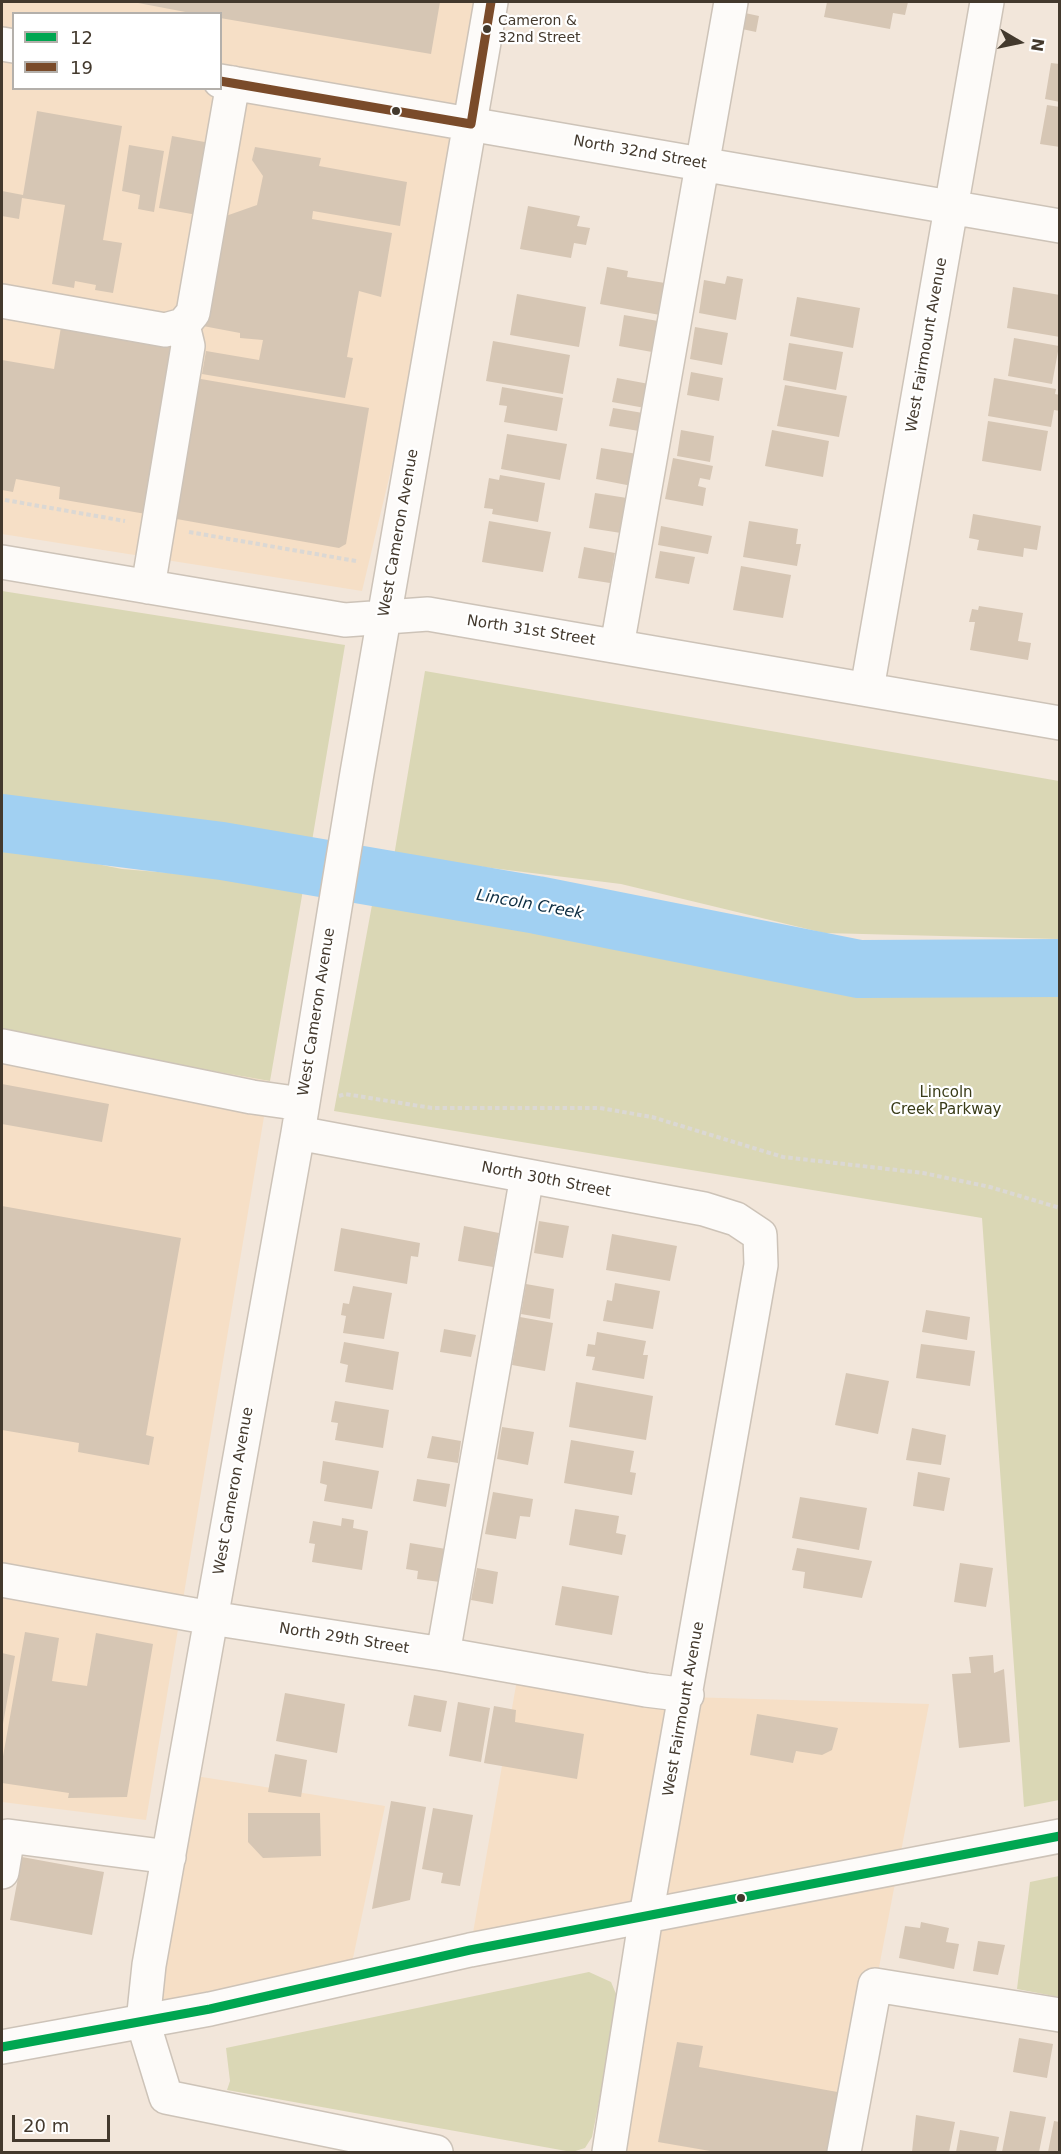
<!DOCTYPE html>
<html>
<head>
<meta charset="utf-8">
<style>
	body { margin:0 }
	#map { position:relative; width:1061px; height:2154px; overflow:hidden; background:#f2e6da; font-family:"DejaVu Sans",sans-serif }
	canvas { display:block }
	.frame { position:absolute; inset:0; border:3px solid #43392d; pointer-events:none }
	.legend { position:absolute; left:12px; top:12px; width:210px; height:78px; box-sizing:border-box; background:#fff; border:2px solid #b4b0ab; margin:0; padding:8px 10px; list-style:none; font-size:18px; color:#43392d }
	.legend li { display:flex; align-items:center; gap:12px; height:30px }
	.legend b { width:30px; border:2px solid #b4b0ab }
	.north { position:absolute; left:989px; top:12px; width:60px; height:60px; -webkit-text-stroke:4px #fff; paint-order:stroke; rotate:99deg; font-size:16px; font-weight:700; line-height:24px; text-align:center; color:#43392d }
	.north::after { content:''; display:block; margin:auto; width:21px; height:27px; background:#43392d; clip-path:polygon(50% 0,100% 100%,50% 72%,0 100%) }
	.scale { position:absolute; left:12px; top:2115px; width:98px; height:27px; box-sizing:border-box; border:3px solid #43392d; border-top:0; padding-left:8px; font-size:18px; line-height:21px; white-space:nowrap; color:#43392d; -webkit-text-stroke:4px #fff; paint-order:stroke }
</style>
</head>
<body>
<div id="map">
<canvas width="1061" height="2154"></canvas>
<div class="frame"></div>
<ul class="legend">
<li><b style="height:8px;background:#00a651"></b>12</li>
<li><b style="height:8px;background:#7a4b2a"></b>19</li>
</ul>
<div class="north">N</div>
<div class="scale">20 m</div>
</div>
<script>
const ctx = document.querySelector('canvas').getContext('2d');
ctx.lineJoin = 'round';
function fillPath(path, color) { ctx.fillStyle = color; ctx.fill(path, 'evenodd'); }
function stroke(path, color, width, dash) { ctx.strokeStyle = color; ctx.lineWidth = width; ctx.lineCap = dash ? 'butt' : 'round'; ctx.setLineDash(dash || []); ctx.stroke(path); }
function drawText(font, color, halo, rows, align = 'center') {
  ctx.font = font + ' "DejaVu Sans",sans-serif'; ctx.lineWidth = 4.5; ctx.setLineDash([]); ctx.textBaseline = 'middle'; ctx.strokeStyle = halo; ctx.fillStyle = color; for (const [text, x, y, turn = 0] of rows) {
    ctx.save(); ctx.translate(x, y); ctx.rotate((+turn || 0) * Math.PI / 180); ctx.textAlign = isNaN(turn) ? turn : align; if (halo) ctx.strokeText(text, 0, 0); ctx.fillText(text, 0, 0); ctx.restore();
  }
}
fillPath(new Path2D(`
	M2 2H491L462 173 362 591 2 534ZM14 14H220V88H14Z
	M2 1032 270 1081 146 1820 2 1802Z
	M519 1668 687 1697 929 1704 844 2152H609L646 1916 470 1950Z
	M183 1774 385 1806 349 1977 143 2022Z`), '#f6dfc6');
fillPath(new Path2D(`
	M2 591 345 645 312 841 2 801Z
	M425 671 1059 781V939L824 933 621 884 394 856Z
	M2 845 122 869 304 884 270 1081 2 1034Z
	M372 905 877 992 1059 993V1800L1024 1807 982 1218 334 1111Z
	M1059 1876V1997L1017 1989 1030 1882Z
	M589 1972 611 1982 619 2001 592 2137 585 2148 572 2152 227 2090 230 2081 226 2048Z`), '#dad7b5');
stroke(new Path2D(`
	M2 823 222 851 537 905 859 969 1060 968`), '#a1d0f2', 58);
fillPath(new Path2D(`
	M133 2H440L431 54 220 18V14H196Z
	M827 2H908L905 15 893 13 890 29 824 17Z
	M745 13 759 16 756 32 742 29Z
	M1051 63 1060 64V102L1045 99Z
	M1047 105 1060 107V147L1040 144Z
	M37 111 122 126 103 240 122 243 113 293 95 290 96 285 75 281 74 288 52 284 65 205 22 198 19 219 2 216V191L23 195Z
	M172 136 210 143 197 215 159 208Z
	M129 145 164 151 154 212 138 209 140 195 122 191Z
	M255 147 321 158 319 166 407 182 400 226 313 211 312 219 392 233 381 297 359 291 347 357 353 358 345 398 202 374 206 351 259 360 263 340 240 338V333L203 326 223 217 257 205 263 176 252 160Z
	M528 206 580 216 577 226 590 228 586 245 574 243 571 258 520 249Z
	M607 267 628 271 627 277 665 283 660 315 600 304Z
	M727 276 743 279 736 320 699 313 704 280 725 284Z
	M1013 287 1060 295V337L1007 328Z
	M517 294 586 307 579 347 510 335Z
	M797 297 860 308 853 348 790 336Z
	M624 315 658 321 652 352 619 346Z
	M61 327 176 347 146 514 59 499 60 487 16 479 13 492 2 490V360L54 369Z
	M695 327 728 333 722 365 690 359Z
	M1014 338 1059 346 1052 384 1008 376Z
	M493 341 570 355 563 394 486 381Z
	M789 343 843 352 836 390 783 380Z
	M691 372 723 378 719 401 687 395Z
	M195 378 369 408 346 544 339 548 171 518Z
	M617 378 649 384 645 408 612 402Z
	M994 378 1056 389 1055 394 1060 395V411L1054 410 1051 427 988 416Z
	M785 385 847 396 839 437 777 426Z
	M502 387 563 398 557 431 504 422 507 406 499 405Z
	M613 408 643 413 639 431 609 426Z
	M988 421 1048 431 1041 471 982 461Z
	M681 430 714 436 710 462 677 456Z
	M772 430 829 441 823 477 765 466Z
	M507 434 567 444 560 480 501 469Z
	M601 448 637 454 632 486 596 479Z
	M673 458 713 466 710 480 700 478 698 486 706 488 703 506 665 499Z
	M500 475 545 483 538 522 492 514 493 509 484 508 489 478 499 480Z
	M595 493 627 498 621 533 589 528Z
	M973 514 1041 526 1037 550 1024 548 1023 557 977 550 979 540 969 538Z
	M489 521 551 532 543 572 482 562Z
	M749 521 798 529 796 544H801L797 566 743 557Z
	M661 526 712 536 708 554 658 545Z
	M584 547 615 553 610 583 578 578Z
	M660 551 695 557 689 584 655 578Z
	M741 566 791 575 783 618 733 610Z
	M979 606 1023 613 1018 641 1031 643 1028 660 970 650 975 622H969L972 609 978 610Z
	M2 1084 109 1104 102 1142 2 1124Z
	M2 1206 181 1238 146 1435 154 1437 149 1465 78 1452 79 1443 2 1430Z
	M539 1221 569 1226 563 1258 534 1253Z
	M464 1226 499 1233 493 1267 458 1261Z
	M341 1228 420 1243 418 1257 411 1256 407 1284 334 1271Z
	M612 1234 677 1246 670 1281 606 1270Z
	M615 1283 660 1291 653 1329 603 1321 607 1300 612 1301Z
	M526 1284 554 1289 550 1319 521 1314Z
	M353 1286 392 1293 384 1339 343 1333 346 1316 341 1315 343 1303 349 1304Z
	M926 1310 970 1317 967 1340 922 1332Z
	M520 1317 553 1323 545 1371 512 1365Z
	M444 1329 476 1335 471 1357 440 1352Z
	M597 1332 646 1341 643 1355H648L644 1379 592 1370 595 1357 586 1356 588 1344 595 1345Z
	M344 1342 399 1352 393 1390 345 1382 348 1365 340 1363Z
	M921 1344 975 1351 970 1386 916 1378Z
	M846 1373 889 1381 878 1434 835 1425Z
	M576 1382 653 1396 646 1440 569 1427Z
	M335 1401 389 1410 383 1448 335 1440 338 1423 331 1422Z
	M502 1427 534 1432 528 1465 497 1459Z
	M912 1428 946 1435 941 1465 906 1460Z
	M432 1436 461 1441 458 1463 427 1458Z
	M571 1440 634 1451 630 1472 636 1473 632 1495 564 1483Z
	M323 1461 379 1471 372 1509 324 1501 327 1485 320 1483Z
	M918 1472 950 1478 944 1511 913 1506Z
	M417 1479 450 1484 446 1507 413 1501Z
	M493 1492 533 1499 530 1517 520 1516 516 1539 485 1534Z
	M800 1497 867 1508 859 1550 792 1538Z
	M575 1509 619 1516 616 1533 626 1535 622 1555 569 1545Z
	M342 1518 354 1520 353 1528 368 1531 362 1570 312 1562 315 1544 309 1543 313 1521 341 1526Z
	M410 1543 446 1549 440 1582 417 1579 418 1571 406 1569Z
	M797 1548 872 1561 862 1598 803 1588 805 1572 792 1570Z
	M960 1563 993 1568 986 1607 954 1602Z
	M477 1568 498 1572 493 1604 471 1600Z
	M562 1586 619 1596 612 1635 555 1625Z
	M25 1632 59 1638 52 1681 87 1686 96 1633 153 1644 127 1797 68 1798 69 1793 2 1783V1762Z
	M2 1653 15 1656 3 1724H2Z
	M993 1655 994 1673 1004 1669 1010 1742 959 1748 952 1674 971 1673 969 1657Z
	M285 1693 345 1704 337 1753 276 1741Z
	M414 1695 447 1701 441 1732 408 1726Z
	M458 1702 490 1708 481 1762 449 1756Z
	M494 1706 516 1710 515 1722 584 1734 577 1779 484 1763Z
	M757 1714 838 1728 832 1750 822 1755 796 1751 793 1763 750 1755Z
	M275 1754 307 1760 301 1797 268 1792Z
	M391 1801 426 1807 410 1900 372 1909Z
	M433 1808 473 1815 460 1886 441 1883 443 1873 422 1869Z
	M248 1813H320L321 1856 263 1858 248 1842Z
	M22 1857 104 1872 92 1935 10 1920Z
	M921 1922 949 1928 946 1942 959 1944 954 1969 899 1958 905 1926 920 1928Z
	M978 1941 1005 1945 998 1975 973 1971Z
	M1019 2038 1053 2044 1047 2078 1013 2072Z
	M677 2042 703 2046 699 2067 843 2093 832 2152H716L658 2142Z
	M1010 2111 1046 2117 1039 2152H1002Z
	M916 2115 955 2122 949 2152H912Z
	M1054 2121 1060 2122V2152H1048Z
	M960 2130 999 2137 996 2152H956Z`), '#d6c6b4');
const minor = new Path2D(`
	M2 44 14 46
	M220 81 1060 226
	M2 301 165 330 183 325 193 313 233 83
	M2 562 345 620 428 614 1060 723
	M148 587 188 346 183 325
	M617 646 731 2
	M867 689 987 2
	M2 1046 252 1097 302 1104
	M298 1133 704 1209 736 1219 760 1235 761 1265 646 1916 609 2152
	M2 1580 211 1618 443 1654 646 1690 687 1695
	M443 1654 527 1176
	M2 1872 8 1836 169 1857
	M436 2152 166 2097 143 2022 149 1965 298 1133 357 773 491 2
	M844 2152 875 1985 1060 2015`);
const major = new Path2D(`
	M2 2047 210 2009 470 1950 1060 1836`);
stroke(minor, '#cdc3b8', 36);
stroke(major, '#cdc3b8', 36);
stroke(new Path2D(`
	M5 500 125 521
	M189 532 356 561
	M339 1096 345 1094 432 1108H600L652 1117 783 1157 923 1173 990 1187 1060 1208`), '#dbd8d4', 4, [4.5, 3]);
stroke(minor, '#fdfbf9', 33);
stroke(major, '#fdfbf9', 33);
stroke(new Path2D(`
	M2 2047 210 2009 470 1950 1060 1836`), '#00a651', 9);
stroke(new Path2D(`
	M220 81 471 124
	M471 124 491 2`), '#7a4b2a', 9);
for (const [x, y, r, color] of [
	[487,29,5,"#43392d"],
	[396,111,5,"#43392d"],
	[741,1898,5,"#43392d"]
]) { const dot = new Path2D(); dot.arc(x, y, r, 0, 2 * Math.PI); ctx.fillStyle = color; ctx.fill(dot); stroke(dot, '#fff', 2); }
drawText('14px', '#43392d', '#fff', [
	["Cameron &",498,21],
	["32nd Street",498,38]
], 'left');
drawText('15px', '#43392d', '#fff', [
	["North 32nd Street",640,153,10],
	["West Fairmount Avenue",927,345,-80],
	["West Cameron Avenue",399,533,-80],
	["North 31st Street",531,631,9],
	["West Cameron Avenue",317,1012,-81],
	["North 30th Street",546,1180,11],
	["West Cameron Avenue",234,1491,-80],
	["North 29th Street",344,1639,9],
	["West Fairmount Avenue",684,1709,-80]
]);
drawText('15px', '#393b17', '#fff', [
	["Lincoln",946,1093],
	["Creek Parkway",946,1110]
]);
drawText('italic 16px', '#0c2c41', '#fff', [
	["Lincoln Creek",530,905,10]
]);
</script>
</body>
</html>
